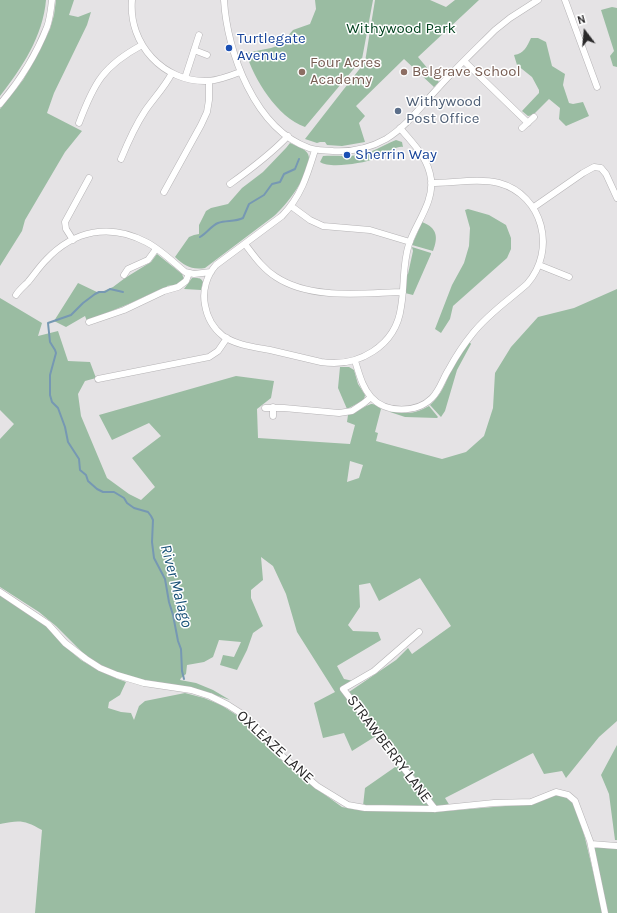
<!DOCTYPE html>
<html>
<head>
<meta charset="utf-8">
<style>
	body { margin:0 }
	#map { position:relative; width:617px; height:913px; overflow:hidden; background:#e5e3e5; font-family:Karla,sans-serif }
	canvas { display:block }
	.north { position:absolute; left:565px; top:12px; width:40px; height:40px; -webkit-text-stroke:3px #fff; paint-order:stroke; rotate:344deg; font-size:11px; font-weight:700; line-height:16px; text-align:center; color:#292829 }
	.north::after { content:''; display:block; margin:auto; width:14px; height:18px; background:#292829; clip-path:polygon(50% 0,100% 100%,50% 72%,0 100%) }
</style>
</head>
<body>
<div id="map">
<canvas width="617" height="913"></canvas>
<div class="north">N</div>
</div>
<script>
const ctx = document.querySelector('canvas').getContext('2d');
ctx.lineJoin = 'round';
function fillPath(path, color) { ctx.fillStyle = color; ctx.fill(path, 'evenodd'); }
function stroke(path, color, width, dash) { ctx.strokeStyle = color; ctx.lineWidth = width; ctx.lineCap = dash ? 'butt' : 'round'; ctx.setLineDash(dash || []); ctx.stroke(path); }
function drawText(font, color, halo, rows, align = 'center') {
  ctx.font = font + ' Karla,sans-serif'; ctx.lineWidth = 3; ctx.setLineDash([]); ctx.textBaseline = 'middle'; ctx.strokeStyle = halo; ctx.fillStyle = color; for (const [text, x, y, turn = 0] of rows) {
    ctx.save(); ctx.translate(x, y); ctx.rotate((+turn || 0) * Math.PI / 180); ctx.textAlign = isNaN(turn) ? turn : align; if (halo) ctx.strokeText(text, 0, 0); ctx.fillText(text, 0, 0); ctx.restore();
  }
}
fillPath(new Path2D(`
	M0 0H46C43 36 22 68 0 96Z
	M56 0H74L69 15 78 17 91 12 87 25 54 93 47 113 82 131 65 152 25 220 22 231 0 266V109L23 80 34 61 50 29 54 15Z
	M315 0H373L362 59 305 127C277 117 254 79 246 53L271 48 280 45 293 30 310 24 316 9Z
	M375 0H430L446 7 455 0H479L418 57 439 82 434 87 404 59 356 106 365 116 359 123 365 142 342 146 327 145 325 142H320L317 143 305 139 365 62Z
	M612 7 617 8V67L613 66 610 56 614 51 601 10Z
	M531 38H538L546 42 552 66 565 74 563 85 569 103 573 104 583 102 589 116 566 126 559 119 560 108 549 99 533 115 528 116 522 111 539 93V90L532 77 517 65 514 55C524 54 527 46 531 38Z
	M396 140 402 142 403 147C396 145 382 156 375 159 363 163 330 169 320 162L323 156C335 155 346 157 358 155 372 153 383 145 396 140Z
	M290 143C296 146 305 148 308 154 315 169 285 207 274 216L205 268C191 270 185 266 175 257L189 237 194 235 199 234V225L206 211 211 208 228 204 242 188 263 172 286 148Z
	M468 209 489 215 506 225 511 238V249L507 258 453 306 450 319 441 333 435 329 452 285 464 263 469 246 470 228 465 210Z
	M422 222C438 228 438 238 433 251L412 245Z
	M412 247 431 253V254L413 295 405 293V276L408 274 413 251Z
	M157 254 182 274 184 279 174 286 173 285 167 286 166 289 159 290 131 303 87 321 85 316 66 327 54 321 78 283 99 293 113 287 125 278 151 262Z
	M192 278C197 278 201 277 203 282L201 290 184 289Z
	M617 289V721L599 737 566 778 562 771 544 774 533 753 445 798 450 806 437 807 391 744 349 692 396 660 408 648 412 654 451 626 420 578 379 601 370 583 359 585 360 607 348 625 353 631 378 632 381 640 337 666 344 679 353 681 341 688 376 736 352 751 344 733 323 738 314 703 335 692 297 632 286 594 273 566 261 557 263 580 251 590V598L263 626 253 633 247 650 237 670 220 665 223 655 234 657 241 642 219 640 213 657 204 662 187 665 186 674 181 678 180 680 196 683 213 690 230 700 196 689 143 680 104 668 86 656 56 626 39 612 0 587V439L14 424 0 410V298L42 323 38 336 58 331 68 361 90 362 96 378 85 381 78 394 81 416 107 478 129 494 141 500 155 487 132 458 161 436 149 423 112 440 99 415 236 376 274 381 271 398 257 409 258 438 350 444 355 425 347 422 348 415C353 414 370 403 372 404 375 404 379 407 381 409L375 432 378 433 376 441 442 459 466 452 484 436 493 408 495 373 511 347 538 317 574 308ZM350 461 363 465 359 478 347 482Z
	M469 341 471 344 457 370 445 411 441 417 440 416 430 405C445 391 445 381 454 365 458 356 464 349 469 341Z
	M340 367H349L354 370 358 384 365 395 364 400 347 409 338 388Z
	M429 406 438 417 437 418 405 417 390 412 391 411C409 413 412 415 429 406Z
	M0 595 46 625 62 644 81 660 96 669 118 679 126 682 120 695 109 702 108 708 121 712 131 713 134 720 139 706 145 701 185 693 204 698 221 705 238 716 253 729 273 753 317 789 342 807 358 810 434 812 517 805 562 794 574 802 585 838 603 913H35L42 830C24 820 20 820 0 824Z
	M617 745V840H615L609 794 601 775Z
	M398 765 431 807 363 806 365 788Z
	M594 847 617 849V913H608Z`), '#9abca2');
stroke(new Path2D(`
	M200 237C207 233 211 226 218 223 226 220 235 222 243 218L249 204 264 195 272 184 280 182 284 174 295 169 299 159
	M123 292 110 289 105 292H99L95 294 83 303 71 315 48 323 50 342 55 350 56 353 50 375V395L52 402 58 408 65 427 68 442 79 459 80 470 86 475 88 481 97 489 103 492H114L124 498 127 503 134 508 148 512 151 516 153 520 152 542 154 558 165 579 169 602 173 615 178 641 181 649 182 671 184 679`), '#7698b3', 2);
const minor = new Path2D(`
	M132 0C128 44 164 83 208 81 220 80 230 76 240 72
	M224 0C227 52 255 129 309 148 317 151 325 150 333 151 351 152 370 148 386 139 406 127 422 105 438 88 456 68 476 49 495 30L510 18 538 0
	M565 0 597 87
	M194 50 207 55
	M464 61 528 123
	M185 78 199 35
	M0 104C19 82 36 55 47 27 50 19 51 9 52 0
	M79 123C94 83 103 66 142 45
	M522 128 534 117
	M315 150C307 176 301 196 282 216L216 265C207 275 202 290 205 305 207 317 213 328 223 336 236 345 254 347 270 350 287 354 304 358 321 362 358 368 396 346 401 307 405 285 402 266 409 244 416 223 434 202 431 179 428 157 413 144 400 128
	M121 159C128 142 135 126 145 111 154 98 164 88 172 73
	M230 184C251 169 270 155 288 136
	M164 192 201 125 207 112 209 100V81
	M291 206 310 220 323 226 370 230 410 242
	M534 207 583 173 594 167 601 168 606 174 617 198
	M73 240 66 229 65 222 89 178
	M245 244C254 256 263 269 276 277 311 300 362 293 403 292
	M539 265 569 277
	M124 275 128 269 148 260 156 249
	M16 295C19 290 24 286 28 282 34 275 39 267 46 260 74 230 110 223 146 242 160 249 173 262 185 272L194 274 211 272
	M89 322 124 310 164 291 178 287 186 281 189 273
	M355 361C359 373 362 387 371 397 386 414 417 413 432 398 440 390 443 378 449 369 456 356 464 344 473 333 489 313 509 300 527 284 557 250 543 195 499 183 479 178 452 183 431 183
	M98 379 209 357 218 351 227 338
	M265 408H284L339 413 352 411 364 403 371 397
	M273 416V407
	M0 592 48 624 65 643 86 659 100 668 117 675 144 683 191 690 210 696 228 705 242 714 256 727 275 750 317 786 348 805 365 808 435 809 494 803 531 802 556 792 568 795 575 801 590 841 605 913
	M419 632 374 671 343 689 435 809
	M591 844 617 846`);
stroke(minor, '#b5b3b5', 7);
stroke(minor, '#fff', 6);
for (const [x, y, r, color] of [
	[229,48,4,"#1a4fb4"],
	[302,72,4,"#8d6e63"],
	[404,72,4,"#8d6e63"],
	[398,111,4,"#5c6f8a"],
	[347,155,4,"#1a4fb4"]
]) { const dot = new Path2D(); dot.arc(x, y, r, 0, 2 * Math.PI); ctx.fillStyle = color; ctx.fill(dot); stroke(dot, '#fff', 1.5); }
drawText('15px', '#02431f', '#fff', [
	["Withywood Park",401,29]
]);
drawText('15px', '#164399', '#fff', [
	["Turtlegate",237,39],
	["Avenue",237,56],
	["Sherrin Way",355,155]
], 'left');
drawText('15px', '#785e54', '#fff', [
	["Four Acres",310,63],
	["Academy",310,80],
	["Belgrave School",412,72]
], 'left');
drawText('15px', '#4e5e75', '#fff', [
	["Withywood",406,102],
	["Post Office",406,119]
], 'left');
drawText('15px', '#292829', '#fff', [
	["OXLEAZE LANE",275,747,43],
	["STRAWBERRY LANE",389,749,53]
]);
drawText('italic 16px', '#185177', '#fff', [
	["River Malago",176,586,75]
]);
</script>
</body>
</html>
